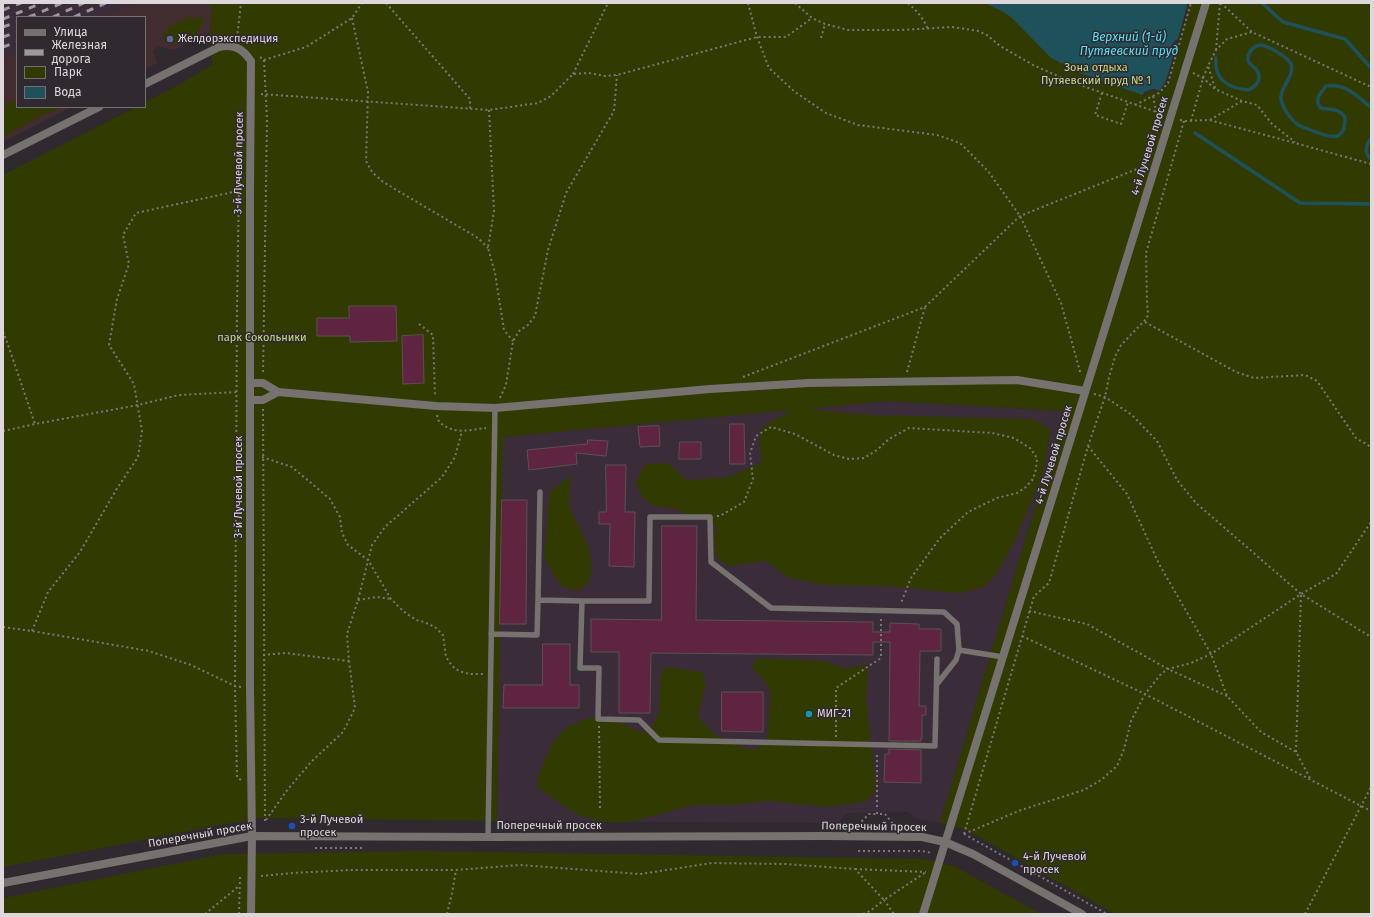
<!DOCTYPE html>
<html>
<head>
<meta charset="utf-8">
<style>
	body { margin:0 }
	#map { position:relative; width:1374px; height:917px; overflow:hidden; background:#30292f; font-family:"Fira Sans",sans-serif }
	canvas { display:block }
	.frame { position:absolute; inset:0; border:4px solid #ddd8dc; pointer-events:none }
	.legend { position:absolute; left:16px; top:16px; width:130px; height:92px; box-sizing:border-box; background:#30292f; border:1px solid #756f74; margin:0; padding:5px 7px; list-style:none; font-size:12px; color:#ddd8dc }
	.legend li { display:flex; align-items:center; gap:8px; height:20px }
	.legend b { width:20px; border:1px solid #756f74 }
</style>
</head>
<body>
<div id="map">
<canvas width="1374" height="917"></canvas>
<div class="frame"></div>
<ul class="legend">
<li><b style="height:5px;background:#76726f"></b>Улица</li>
<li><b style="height:5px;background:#9e989d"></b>Железная дорога</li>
<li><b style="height:11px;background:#313b01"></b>Парк</li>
<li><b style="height:11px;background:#1e5159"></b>Вода</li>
</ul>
</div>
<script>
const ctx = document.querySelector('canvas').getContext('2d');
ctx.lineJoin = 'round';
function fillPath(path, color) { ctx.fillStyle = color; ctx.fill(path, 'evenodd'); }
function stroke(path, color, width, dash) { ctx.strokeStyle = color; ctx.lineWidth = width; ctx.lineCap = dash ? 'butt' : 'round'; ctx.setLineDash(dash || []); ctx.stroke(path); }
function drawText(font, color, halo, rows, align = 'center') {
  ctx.font = font + ' "Fira Sans",sans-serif'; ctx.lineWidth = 3; ctx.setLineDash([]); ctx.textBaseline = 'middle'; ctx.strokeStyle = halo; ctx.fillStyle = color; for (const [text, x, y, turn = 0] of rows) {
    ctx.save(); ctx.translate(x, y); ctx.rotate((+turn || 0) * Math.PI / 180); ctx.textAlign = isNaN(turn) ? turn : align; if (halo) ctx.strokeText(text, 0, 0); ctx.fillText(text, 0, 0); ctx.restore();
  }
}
fillPath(new Path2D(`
	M3 3H135L103 17H17V54L3 60Z
	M888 401 1064 411 940 823 917 819 908 812 847 813 838 823 497 821 502 437Z`), '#3a2d39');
fillPath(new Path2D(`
	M135 3H212L210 32 174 50 158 46 153 51 157 63 145 69V17H103Z
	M17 54V107H71L3 142V60Z`), '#412d2f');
fillPath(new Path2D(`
	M212 3H1371V914H1115L967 830 940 823 1064 411 888 401 806 409 870 415 1033 419 1051 430 1043 473 1014 543 999 570 984 587 960 593 887 586 826 585 789 578 766 561 728 566 716 557 714 539 717 527 707 519 684 513 674 508H665L651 505 643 498 635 483 646 464 669 463 686 480 729 477 762 462 759 439 762 427 792 410 503 437 497 821 258 818 3 867V175L136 107H145V102L177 86 212 65 210 32Z
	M189 17 204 18C203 35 178 50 164 39L163 34 169 27Z
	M17 99V107H63L41 116 3 137V106Z
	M571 476 569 506 589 548 591 559 592 570 588 582 580 590H575L563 587 559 583 544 558 550 491Z
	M757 658 825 661 843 668 868 665 866 699 876 784 873 795 864 802 829 807 769 801 732 805H694L631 822H603L578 815 538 788V776L553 742 569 726 591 717 617 720 637 731 649 733 659 713 660 678 665 667 702 672 706 683 698 717 714 734 747 749 759 748 767 740 771 694 767 684 752 668Z
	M418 851 923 859 954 866 1041 914H3V898L223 854Z`), '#313b01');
fillPath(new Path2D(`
	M984 3H1186L1187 6 1178 39 1175 41 1171 49C1171 52 1173 53 1173 55 1174 62 1164 87 1159 91L1155 89 1144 92 1143 95 1080 73 1051 58 1011 17 1002 11Z`), '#1e5159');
fillPath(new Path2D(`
	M1186 3H1188L1189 6 1180 40 1173 47 1175 56 1168 83 1164 89 1160 92 1149 91 1143 97 1144 93 1149 90 1155 89 1159 91 1162 88 1166 82 1173 56 1172 52 1171 46 1175 41 1178 39 1187 6Z`), '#30292f');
stroke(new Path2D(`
	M1262 3 1283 22 1345 39 1371 68
	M1216 58C1214 80 1228 88 1248 90 1257 86 1263 78 1256 69 1254 67 1251 65 1249 63 1245 55 1253 46 1260 45 1266 45 1272 49 1277 52 1282 55 1289 59 1291 64 1295 74 1282 86 1281 96 1280 102 1284 108 1287 113 1295 124 1298 126 1311 130 1318 133 1330 138 1337 136 1345 133 1345 124 1345 117 1338 108 1331 110 1321 108 1313 101 1321 92 1326 86 1346 83 1356 96 1371 107
	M1195 133 1300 203 1371 204
	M1371 138C1366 145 1364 153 1371 159`), '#1e5159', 3.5);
const building = new Path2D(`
	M349 306H396L397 341 350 342V336H317V318H349Z
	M423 335 424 383 403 384 402 336Z
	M730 424H744L745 464H730Z
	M659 426 660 446 640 447 638 427Z
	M588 440 608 441 606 456 576 453 577 464 529 470 527 450 587 444Z
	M680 442H701V459H679Z
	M606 465H626L625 512H635L634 567 609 566 610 524H599V512H606Z
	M502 500H527L526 624H500Z
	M662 526H697L696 620 873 622V632H890V623L919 624V629H941V651H920L919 706H926V715H922V738H921V741H889L890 642H873V655L651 653 650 713H619V652H591V619L661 620Z
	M543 644H570V685H579V708H503L504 685H542Z
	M722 692H763V732L722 731Z
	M889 749 921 750V783L884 782 885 754H889Z`);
fillPath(building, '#5f243f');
stroke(building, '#5c5054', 1);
stroke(new Path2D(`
	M386 3 470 99V109
	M748 3 757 37 769 68 795 92 826 113 858 125 937 135 960 143 988 171 1020 216 1061 303 1081 375
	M795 3 812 18 825 24 848 30H901L952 27 978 31 987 35 1000 46 1033 65 1069 81 1162 114
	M908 3C917 11 923 18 928 29
	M1221 3 1252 32 1371 87
	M352 18 368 92 366 161 372 172 383 182 478 238 488 248
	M237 38 241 3
	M821 38 825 24
	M1216 50 1220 3
	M260 57 264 60 267 119 263 374
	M264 60 306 47 352 18 362 3
	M1193 73 1203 78 1215 89 1242 101 1257 105 1272 124 1295 142
	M573 74 608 3
	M1215 88 1208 66 1216 50 1227 39 1252 32
	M1102 93 1095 115 1121 124 1128 102
	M261 94 489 110 538 103 551 96 573 74 589 73 605 76 617 75 757 37H786L812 18
	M1153 96 1156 112
	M1135 105 1159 93 1168 83 1191 3
	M489 110 494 211 488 248 495 273 504 330 513 341
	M1180 120 1184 121 1209 120 1295 143 1371 164
	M1210 120 1242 101
	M1191 121 1203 78 1208 66
	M240 130 237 307 235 686 237 777 242 781
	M1145 322 1236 372 1254 378 1305 375 1317 381 1356 438 1371 447
	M419 324 433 335 435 397
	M3 332 5 336 3 339
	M5 336 35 424
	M907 372 925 307
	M743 377 925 307 1020 216 1147 165
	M1094 394 1105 397 1132 415 1157 441 1177 480 1196 503 1301 594 1371 637
	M500 398 506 385 513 341 520 330 528 325 535 316 548 250 566 193 614 111 617 75
	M263 409 265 821
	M437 415 439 422C454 435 468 430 486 428
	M3 431 35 424 138 405 179 395 238 392
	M1088 446 1127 494 1159 564 1211 654 1227 696 1261 732 1296 752 1311 780
	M262 457 292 467 330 499 340 517 342 533 348 545 368 560 391 599 403 611 416 620 424 622 435 627 443 635 446 657 452 666 459 671 469 674H484
	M717 516H720L744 502 753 479 750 453 756 436 771 427 795 434 834 455 849 459 864 458 877 450 889 439 909 428 992 433 1014 438 1030 448 1037 458 1036 469 1033 479 1026 487 1017 493 997 498 968 512 940 538 911 578 901 603
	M358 600 377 597 391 599
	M1029 611 1087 624 1168 669 1227 696
	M3 627 32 631 149 651 191 665 235 686 241 687
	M32 631 48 592 80 552 116 490 138 457 142 431 134 384 109 345 117 299 129 264 123 235 136 213 238 191
	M1022 636 1145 694 1371 811
	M263 655 285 653 349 661
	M599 726 600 811
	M836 737V688L881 658V619
	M1296 752 1301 594
	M877 807V752
	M877 812V814H885L893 824
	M266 820 288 789 312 761 343 732 355 708 349 661 347 634 358 600 372 545 385 527 442 477 455 457 462 431
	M858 825 869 814H877
	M964 834 1034 596 1049 583 1088 446 1105 397 1109 377 1115 357 1121 345 1147 318 1148 314 1147 301 1146 253 1184 121
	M964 834 1021 810 1084 790 1101 780 1117 766 1124 749 1131 721 1145 694 1161 674 1168 669 1191 663 1211 654 1301 594 1336 574 1371 522
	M964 834 1107 914
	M315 848H365
	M858 851H922L932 853
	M855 869 926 872
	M261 876 293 873 350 870H456L520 865 640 874 712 863 785 864 855 869 884 900 926 872
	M205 914 239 886
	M239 914 240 876H242
	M447 914 452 893 456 870
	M863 914 870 911 884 900 894 914
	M1305 914 1371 787`), '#7c767b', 2, [2, 3]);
stroke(new Path2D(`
	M538 600 540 492
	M582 601H649L650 517H710L711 562 771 608 944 612 957 624 959 650 956 660 937 684
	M491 634 537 635 538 600 582 601 580 668H599L598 719 639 720 659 740 935 746 937 659
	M959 650 1003 657
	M488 837 495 408`), '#76726f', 5.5);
stroke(new Path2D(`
	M145 84 219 47C234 44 242 48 251 61L250 190V688L252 836 251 914
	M3 155 99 107
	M278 392 436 406 495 408 710 389 808 383 1017 380 1085 391
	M250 400H263L278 392 263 383H250
	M923 914 1206 3`), '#76726f', 8);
stroke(new Path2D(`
	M3 883 252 836 488 837 826 836 922 837 945 842 973 854 1082 914`), '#76726f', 8);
stroke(new Path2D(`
	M3 10 21 3
	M29 17 62 3
	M53 17 84 3
	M74 17 106 3
	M3 19 42 3
	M3 27 17 22
	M3 37 17 32
	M3 47 17 42`), '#9e989d', 3, [7, 7]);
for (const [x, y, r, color] of [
	[170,39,4,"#5c6f8a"],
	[809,714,4,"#0f9aa8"],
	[292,826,4,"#1a4fb4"],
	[1015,863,4,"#1a4fb4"]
]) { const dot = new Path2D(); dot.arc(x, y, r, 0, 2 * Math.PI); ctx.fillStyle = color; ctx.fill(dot); stroke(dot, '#30292f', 1.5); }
drawText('11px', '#ddd8dc', '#30292f', [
	["Желдорэкспедиция",178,39],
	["МИГ-21",817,714],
	["3-й Лучевой",300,820],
	["просек",300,833],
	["4-й Лучевой",1023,857],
	["просек",1023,870]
], 'left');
drawText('11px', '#c5db7c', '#30292f', [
	["Зона отдыха",1096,68],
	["Путяевский пруд № 1",1096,81],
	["парк Сокольники",262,338]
]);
drawText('11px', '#ddd8dc', '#30292f', [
	["4-й Лучевой просек",1150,146,-73],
	["3-й Лучевой просек",239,163,-89],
	["4-й Лучевой просек",1054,455,-73],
	["3-й Лучевой просек",239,487,-90],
	["Поперечный просек",549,826],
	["Поперечный просек",874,827,1],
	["Поперечный просек",200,835,-10]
]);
drawText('italic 12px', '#56e2f8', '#30292f', [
	["Верхний (1-й)",1129,38],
	["Путяевский пруд",1129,52]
]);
</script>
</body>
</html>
